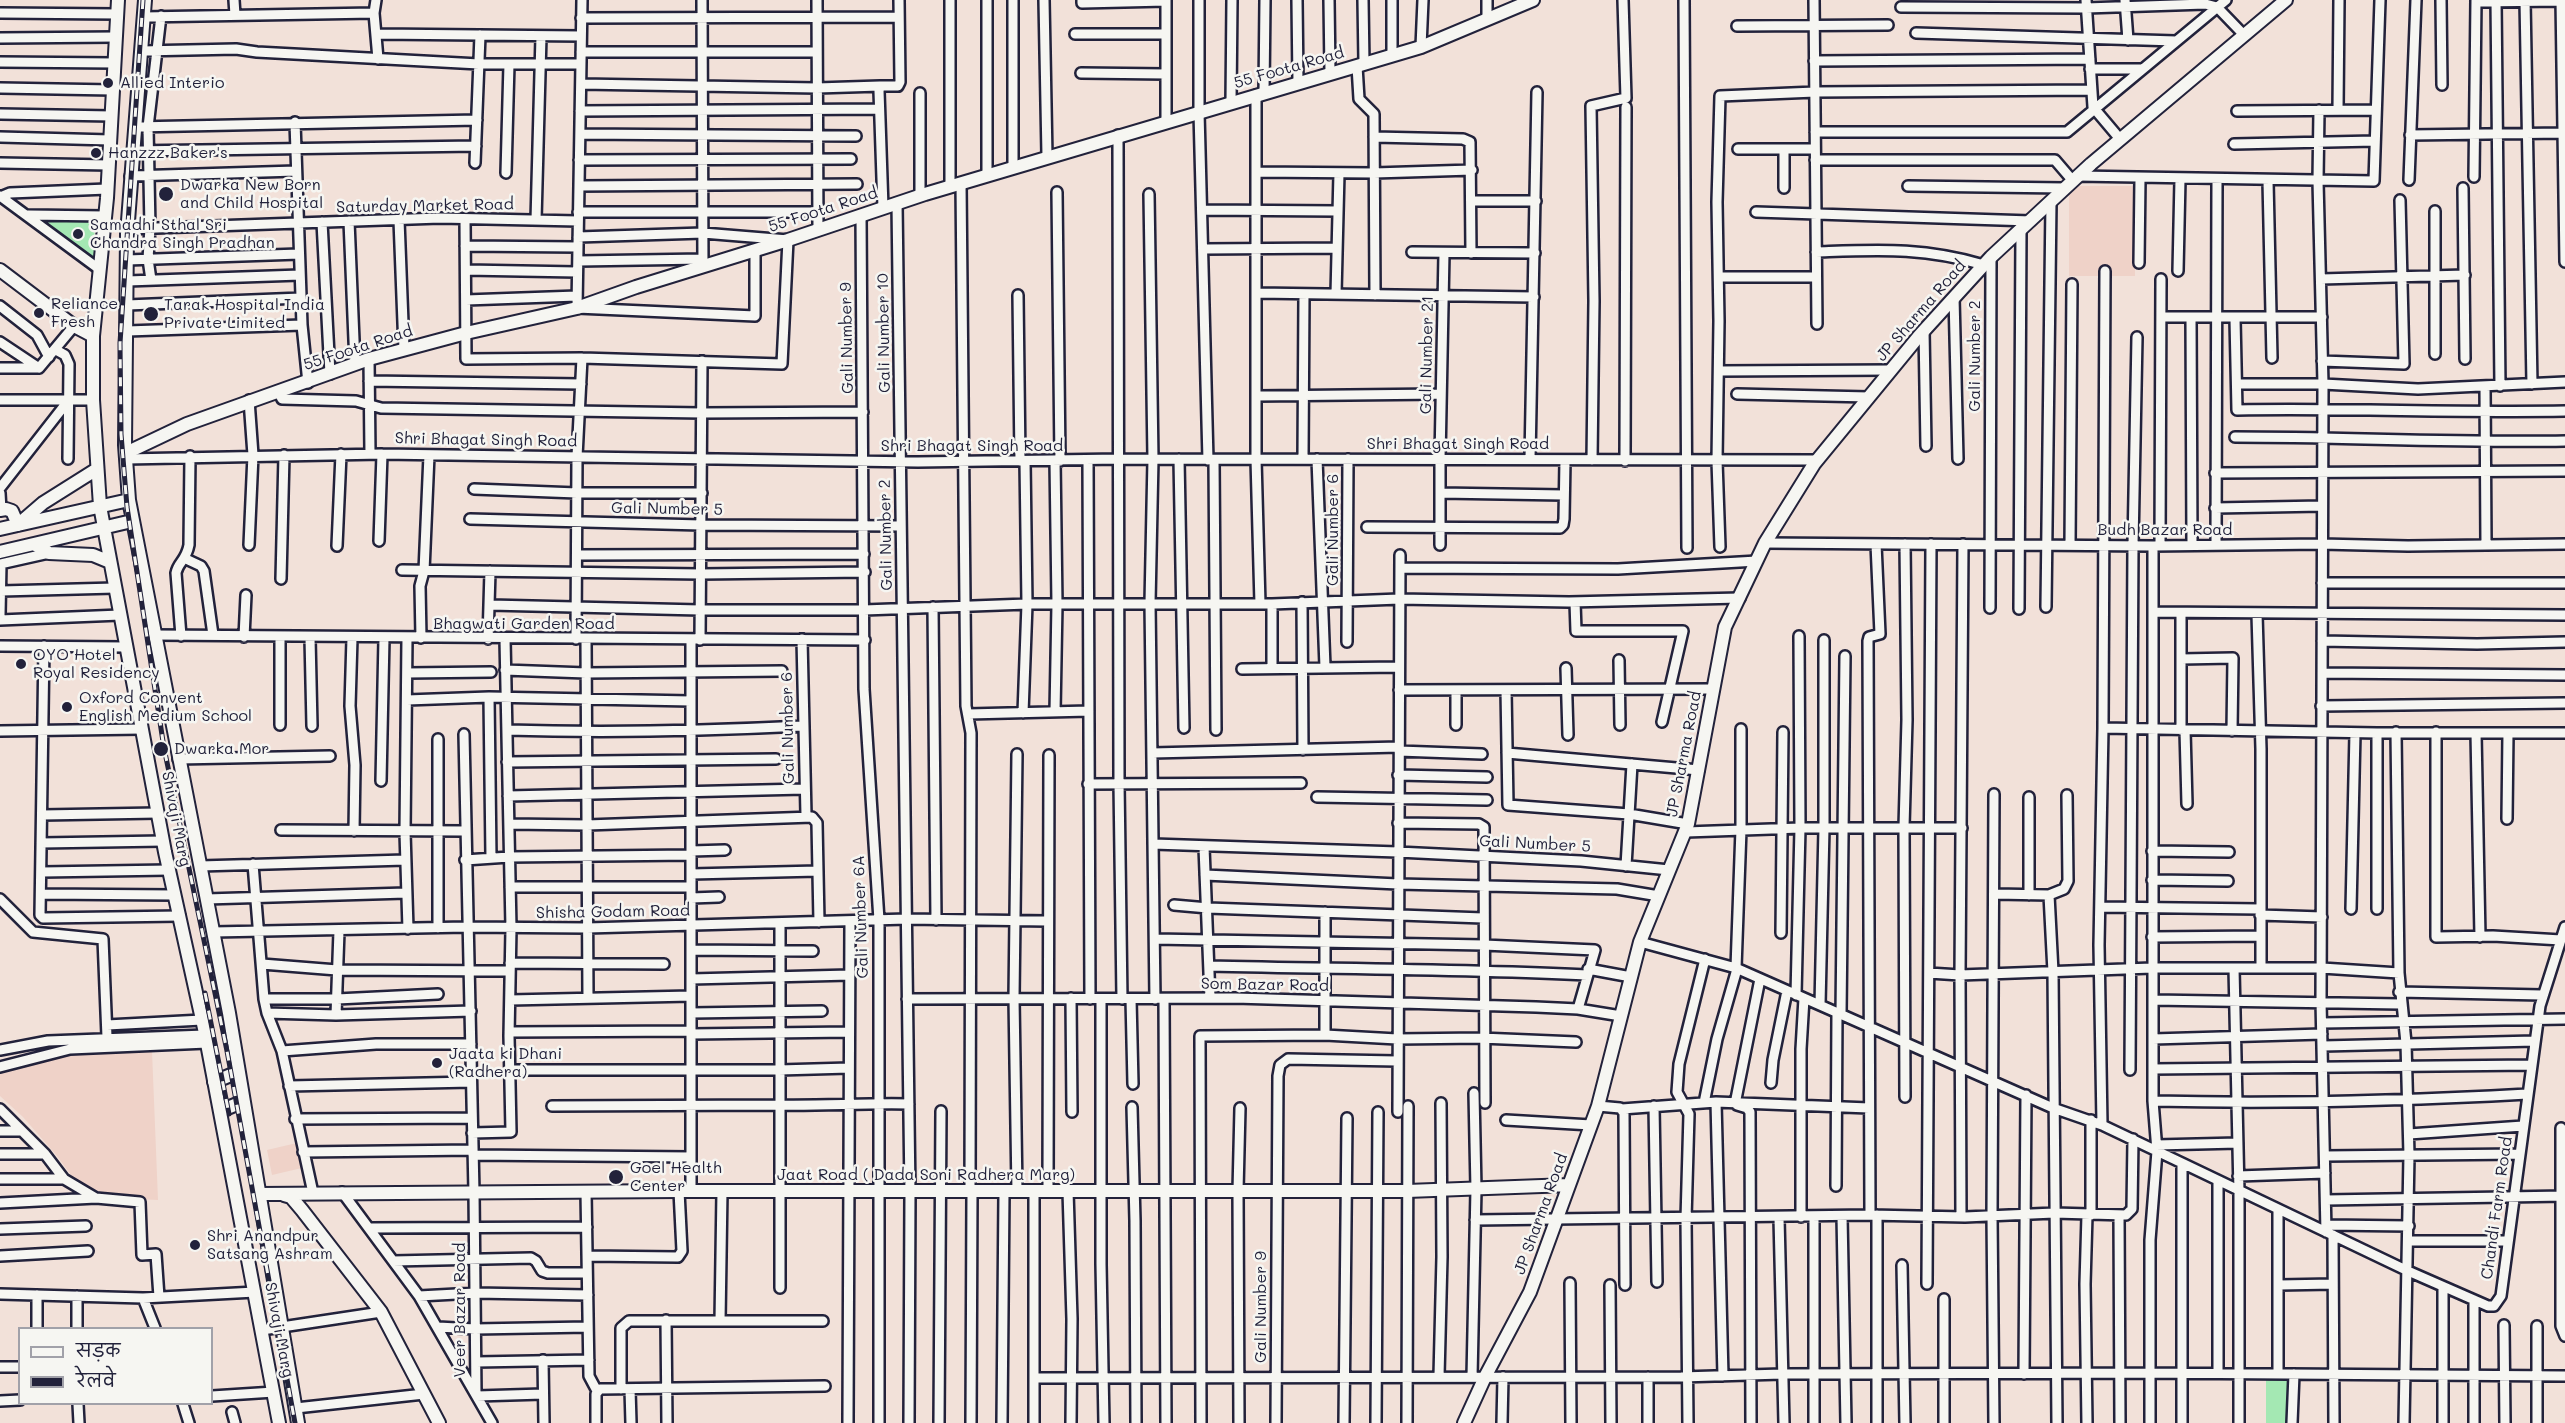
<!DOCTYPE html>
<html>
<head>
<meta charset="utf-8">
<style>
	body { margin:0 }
	#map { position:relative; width:2565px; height:1423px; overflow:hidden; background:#f2e1d9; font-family:Mali,"Playpen Sans Deva",sans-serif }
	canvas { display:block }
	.legend { position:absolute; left:18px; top:1327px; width:195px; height:78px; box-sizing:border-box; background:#f6f6f2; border:2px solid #a1a1a9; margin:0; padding:8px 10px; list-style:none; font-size:18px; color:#22223b }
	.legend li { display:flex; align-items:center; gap:12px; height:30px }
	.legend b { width:30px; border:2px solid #a1a1a9 }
</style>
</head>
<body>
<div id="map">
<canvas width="2565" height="1423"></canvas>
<ul class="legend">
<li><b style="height:8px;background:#f6f6f2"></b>सड़क</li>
<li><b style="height:8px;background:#22223b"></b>रेलवे</li>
</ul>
</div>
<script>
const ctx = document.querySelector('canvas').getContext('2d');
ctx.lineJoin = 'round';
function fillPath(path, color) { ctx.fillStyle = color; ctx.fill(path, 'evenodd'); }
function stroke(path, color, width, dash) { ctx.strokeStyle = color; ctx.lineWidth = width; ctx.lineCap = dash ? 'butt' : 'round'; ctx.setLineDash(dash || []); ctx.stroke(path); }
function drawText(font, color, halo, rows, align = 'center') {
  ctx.font = font + ' Mali,sans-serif'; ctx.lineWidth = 5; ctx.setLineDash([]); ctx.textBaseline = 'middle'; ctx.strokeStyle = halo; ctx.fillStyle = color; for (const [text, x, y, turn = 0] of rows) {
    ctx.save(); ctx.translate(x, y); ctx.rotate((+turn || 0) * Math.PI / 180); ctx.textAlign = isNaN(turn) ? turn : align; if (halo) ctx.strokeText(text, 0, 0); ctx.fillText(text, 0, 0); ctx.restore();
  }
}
fillPath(new Path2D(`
	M2069 186H2135V276H2069Z
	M74 1050 152 1051 158 1200 115 1198 98 1193 90 1201 57 1156 23 1117 0 1096V1070Z
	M301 1142 306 1167 272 1175 267 1150Z`), '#efd2c8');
fillPath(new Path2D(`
	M96 219 94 240 97 263 40 222 42 220Z
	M2266 1379H2292L2293 1423H2266Z`), '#a4e8b3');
const street = new Path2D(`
	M234 0 235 15
	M376 0 374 13 378 59
	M582 0 577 308 755 316V250
	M702 0 703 265
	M817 0 818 229
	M950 0V186
	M987 0V175
	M1013 0V167
	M1044 0 1047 156
	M1082 0V3L1166 1
	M1199 0V112L1208 460
	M1297 0 1298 83
	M1329 0 1330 73
	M1363 0 1364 63
	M1487 0V19
	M1684 0 1687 548
	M1814 0 1817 324
	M2086 0 2093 107 2120 139
	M2125 0 2128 40
	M2441 0 2442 85
	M2496 0 2500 386
	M2525 0 2532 384
	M2561 0 2565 262
	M2476 2 2561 1
	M1901 7 2086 8 2205 4 2217 7 2244 35
	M0 13 117 14
	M143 17 374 13
	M581 18 899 17
	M1737 26 1888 25
	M1916 33 2176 41
	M377 34 581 36
	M1075 34H1166
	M0 38 116 37
	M1421 47 1423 0
	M141 51 236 49 257 52 479 64H581
	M581 52H817
	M1392 55V0
	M1814 61 2090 59
	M0 62 115 63
	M1357 66 1359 99 1374 114 1375 295
	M2090 69H2141
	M1081 73 1166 74
	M581 84 817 88 880 86
	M0 88 113 90
	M920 93V195
	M1264 93 1265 0
	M1256 95V459L1260 604
	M1231 102 1232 0
	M2319 110 2318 181 2323 384 2321 1001 2326 1232
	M2338 110 2339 0
	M580 111 879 109
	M2237 111 2376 110
	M0 114 112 116
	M1166 121V0
	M295 122 302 325 308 383
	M135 127 477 120
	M1815 132H2067L2226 0
	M580 134 856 136
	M1118 135 1119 783 1122 999
	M2410 135 2563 133
	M0 137 110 140
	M1374 137 1463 139 1470 142 1471 253
	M2234 144 2375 141
	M1738 149H1815
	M132 151 476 146
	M579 160 851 159
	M1815 160H2055L2073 181
	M0 163 109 165
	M475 163 480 35
	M1256 172 1374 173 1472 170
	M506 173 509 64
	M130 176 296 171
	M2078 176 2374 181 2380 0
	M2474 177 2476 0
	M2409 180 2416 0
	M2268 181 2272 358
	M961 183 966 706 971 733 970 1192
	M579 186 857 184
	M1908 186 2065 188
	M1784 188V149
	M2463 188 2465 359
	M1057 192 1060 461
	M1149 194 1153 459 1150 603 1155 999
	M0 196 99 269
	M0 197 10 193 107 189
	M1472 201H1536
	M897 203 910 1192 909 1423
	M883 208 879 91 880 86H898L900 82 899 0
	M1203 210 1338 211
	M2435 211V354
	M578 212H817
	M1756 212 2031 221
	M28 215 105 216
	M861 215 864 689 879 920V1423
	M465 219 466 359 582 358 782 364 788 240 703 233 578 237
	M399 220 404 349
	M536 220 541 36
	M349 221 355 364
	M322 222 330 374
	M128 229 440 218 578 221
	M465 246 578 247
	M1204 249 1337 248
	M1412 252 1535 253
	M1816 252C1879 250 1923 247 1984 265
	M127 260 299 254
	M578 261 703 259
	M2139 263 2140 178
	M466 270 577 272
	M2178 271 2180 179
	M1719 277H1816
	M2321 279 2465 275
	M151 280 148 259 150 228 148 127 161 16
	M127 281 300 275
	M1257 293 1534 297
	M1336 294 1339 173
	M1018 295 1020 461
	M1954 297 1958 459
	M466 300 577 296
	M127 305 301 298
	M0 306 37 335 49 357
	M2161 317H2322
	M2191 318 2192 545
	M2235 319 2237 410C2346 408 2456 413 2565 411
	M1924 330 1926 446
	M127 331 302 325
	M0 342 39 368 74 326
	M56 350 65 355 69 364 68 459
	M369 359 370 454
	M2322 361 2404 364 2400 200
	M0 368H39
	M1719 371 1890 370
	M369 381 581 384
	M2237 384H2323L2418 389 2565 382
	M2485 386 2486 545
	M278 391 282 399 356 401 381 408 702 413 863 412
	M1737 394 1869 397
	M1257 396 1441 394
	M0 400H93
	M2235 437C2345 437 2455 443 2565 441
	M126 459 382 454 918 462 1119 459 1817 460
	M1179 459 1184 728
	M1303 459 1304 294
	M1317 459 1325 667
	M1530 459 1537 92
	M1088 460 1090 999
	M1214 460 1216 730
	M1592 460 1594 301 1591 106 1626 98 1623 0
	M1625 461 1626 107
	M2215 473 2565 471
	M0 488 68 401
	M474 489 577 493H702
	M0 493 1 510
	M1440 493 1564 495
	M2215 508 2322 506
	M470 519 701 525 901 526
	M1367 527 1560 528 1563 525 1564 519 1565 460
	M379 541 382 454
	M1765 543 2153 546 2321 544 2408 546 2565 544
	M1905 544 1907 720 1904 827 1905 1097
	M249 545 253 455 249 400
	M1440 545V459L1444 253
	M2070 545 2072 284
	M2216 545 2217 180
	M337 546 341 454
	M2160 546 2161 279
	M1720 547 1717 461 1719 321 1717 202 1720 96 1815 92 2091 90
	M577 555 864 554
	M186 559 201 566 204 571 213 635
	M0 564 49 553
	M1400 568 1618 569 1757 561
	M402 570 701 574 865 572
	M281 579 284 455
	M2322 583H2565
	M1 591 115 588
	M1302 602 1303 750
	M1575 602 1576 631H1683L1662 722
	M1272 604V668
	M490 605 700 610H864L1027 604H1272L1399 599 1569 602 1740 598
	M933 607 936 920
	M2046 607 2051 202
	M1990 608 1991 257
	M2019 609 2021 230
	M2153 612 2565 615
	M2257 614 2261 749V968
	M0 615 1 564
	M0 620 120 615
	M154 635 865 640
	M181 636 176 573C178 562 186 561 189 545L190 456
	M244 637 246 595
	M280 637V725
	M310 638 312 726
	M352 638 350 706 355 765 354 831
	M407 638 405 832 408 929
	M421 638 420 586 424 571 429 455
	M488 639 490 571
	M576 639 577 457 582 358
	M586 639 588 998
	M802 639 806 815
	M691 640V1191
	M700 640 702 361
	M2322 641 2477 644 2565 642
	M1347 642 1348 459
	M0 646 126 647
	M44 646 40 915 43 918 180 916
	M2181 659 2233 658 2232 731
	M1619 660 1620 725
	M1566 668 1568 735
	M1242 669 1399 667
	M505 670 586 673 782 671
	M407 673 491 672
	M2322 673 2565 675
	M1399 690 1714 689
	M1506 690 1508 805 1629 814 1688 824
	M489 697 491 858
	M407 700 489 697 691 701
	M2321 706 2565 703
	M1055 712 1057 604 1055 460
	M1023 713 1027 604 1025 461
	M968 714 1089 711
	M1456 725V690
	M2103 728 2377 733H2565
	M507 730C606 733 704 731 803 726
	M2181 730V613
	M2185 730 2187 804
	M0 731 142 729
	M2396 732 2399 973 2406 1043 2409 1155 2404 1423
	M2436 732V937L2493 936 2561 940
	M2476 733 2480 937
	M464 734 474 1192 476 1394
	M1399 751 1482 754
	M1152 753 1399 747
	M1507 753 1699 770
	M178 759 330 756
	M507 762 776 759
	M1398 775 1487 777
	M381 781 384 638
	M1088 784 1301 783
	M1994 794 1992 1216 1994 1423
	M508 796 804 789
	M1317 797 1487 800
	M2029 797V895
	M42 815 158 813
	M2507 819 2508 733
	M1398 823 1479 824 1484 827 1485 1103
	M509 824 587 825 812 817 817 823 819 922
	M281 830 465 831
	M1686 832 1800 828H1962
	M41 843 163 841
	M1153 844 1398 852 1581 861 1669 870
	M1204 847 1210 998
	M691 851 725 850
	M2152 851 2229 852
	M465 860 509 857 691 855
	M253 864 264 999 267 1013 282 1051 313 1193
	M200 866 405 860
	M1626 866 1632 764
	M42 872 169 870
	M691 874 818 871
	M1205 875 1398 884 1617 889 1659 896
	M2152 880 2228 881
	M510 887H691
	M41 894 175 895
	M1995 894 2049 895
	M691 898 719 897
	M0 899 33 932 103 939 107 1037
	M206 899 406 893
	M1174 905 1208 908 1483 918
	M2100 907 2260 909
	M2351 909 2355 733
	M2377 909V733
	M1325 912V1035
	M2260 915 2322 917
	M438 928V739
	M213 932 466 927 587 928 907 919 1047 921
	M1781 933 1783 732
	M2152 937 2261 936
	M1155 939 1484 945 1595 950 1578 1009
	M1640 942 1736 968 2053 1108 2102 1125 2182 1163V1423
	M691 950 813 951
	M510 963 664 964
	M262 964 337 970 510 971
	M1209 966C1335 969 1461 969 1587 975
	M1736 968 1741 829V729
	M2234 968 2239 1192V1423
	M1588 969 1631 977
	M1929 973 1960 975 2152 968H2322L2399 973
	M691 979 850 975
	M2399 992 2542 995
	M1796 995 1800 828 1799 636
	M1071 998 1072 1112
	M264 999H337L438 994
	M907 999 1235 998 1536 1007 1578 1009 1621 1016
	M1101 999V1264L1104 1423
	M1131 999 1133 1084
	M1164 999 1166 1423
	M510 1000 691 996
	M2153 1000 2400 1004
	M1820 1005 1824 828V640
	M267 1013 336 1015 471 1011
	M691 1013 822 1011
	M1841 1014 1845 656
	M336 1015 339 931
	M2322 1023 2565 1019
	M107 1025 202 1020
	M509 1032 691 1031
	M691 1034 849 1032
	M2153 1039 2322 1034
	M2323 1046 2535 1041
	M0 1050 48 1041 205 1035
	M282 1051 376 1044H471
	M0 1067 70 1049 207 1043
	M2153 1069 2532 1065
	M510 1070H779L849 1068
	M2130 1070 2133 545 2137 337
	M1771 1083 1773 1060 1787 991
	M289 1086 471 1082
	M2153 1101C2278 1104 2403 1101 2527 1094
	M1716 1102 1723 1376
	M1704 1103 1717 1039 1737 969
	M552 1106C627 1105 702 1105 776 1105 821 1106 864 1103 909 1104
	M1598 1106 1620 1108 1624 1113 1625 1285
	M1654 1106 1657 1282
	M1132 1107 1135 1221 1136 1423
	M0 1109 45 1154 64 1179 96 1198 140 1202 142 1255 156 1254 159 1297
	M1622 1109 1716 1102 1869 1108
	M1398 1112 1400 555
	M295 1119 472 1118
	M1506 1120 1591 1125
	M2091 1120V1215
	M2102 1125 2099 945 2103 728 2105 271
	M2561 1128V1326L2565 1336
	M0 1131H22
	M472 1133 511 1132 509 1036 511 928 505 639
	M2409 1134 2523 1126
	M2156 1145 2238 1143
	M303 1152 473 1150
	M0 1154H45
	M473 1155 691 1157
	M2325 1156 2520 1154
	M2182 1163 2408 1271 2488 1306H2494L2501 1296 2540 1006 2565 927
	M2238 1176 2325 1173
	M0 1179H64
	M1836 1186 1837 1012
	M1048 1191 1049 755
	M1068 1191 1072 1319 1071 1423
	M342 1192 419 1296 492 1423
	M586 1192 589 1376 597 1391
	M1017 1192 1014 998 1017 754
	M2326 1200 2565 1196
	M0 1203 96 1198
	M1870 1215 1868 641 1869 637 1880 634 1876 544
	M1877 1215V1423
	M2087 1215 2085 1284 2087 1423
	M2119 1215 2120 1423
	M1842 1216 1846 1423
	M1961 1216 1960 975 1963 544
	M1801 1217V1049L1804 998
	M1814 1217V1423
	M1779 1218 1784 1423
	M1475 1220 1870 1215 1965 1217 2054 1213 2126 1215 2132 1209 2133 1139
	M2326 1225 2409 1226
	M370 1228 587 1227
	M0 1229 86 1226
	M2333 1235 2334 1423
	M2409 1241H2508
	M0 1256 88 1251
	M587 1256 678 1257 682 1251 679 1191
	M393 1261 531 1258 536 1261 542 1271 548 1273H587
	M1902 1265 1905 1423
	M1570 1283 1571 1423
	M1927 1284 1931 544
	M1610 1285 1611 1423
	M2279 1285 2333 1284
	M780 1288V923
	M0 1294 143 1298 255 1292
	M419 1296 475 1293 588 1295
	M143 1298 155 1328
	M2474 1300V1423
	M666 1320 667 1423
	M720 1321 722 1191
	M2504 1325 2505 1423
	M438 1327 475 1329 588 1327
	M37 1328V1295
	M77 1328V1296
	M262 1330 381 1312
	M543 1360 544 1423
	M476 1362 589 1360
	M0 1367H20
	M2218 1373V1181
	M2278 1373V1211
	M2024 1374 2026 1095
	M1439 1376 1442 1257 1441 1103
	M1472 1377 1476 1189 1474 1093
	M1648 1377V1423
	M1034 1378 1681 1377 1782 1374 2150 1373 2565 1376
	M621 1389V1328L629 1321H823
	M630 1389 631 1423
	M212 1396 274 1392
	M477 1396 543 1394
	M0 1401 20 1400
	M78 1404 79 1423
	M183 1404 189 1423
	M296 1408 424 1394
	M232 1412 235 1423
	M596 1423V1394L600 1389 825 1386
	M848 1423 850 921
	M939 1423 941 1111
	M971 1423 972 1192
	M1002 1423 1004 1192
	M1034 1423V1191
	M1201 1423 1200 1036 1325 1035 1397 1039 1481 1038 1576 1042
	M1239 1423 1238 1191 1240 1108
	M1276 1423 1278 1076 1280 1065 1288 1059 1397 1061
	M1344 1423 1347 1118
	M1376 1423 1378 1112
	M1407 1423 1408 1106
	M1502 1423 1503 1377
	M1688 1423 1686 1219 1689 1114 1677 1092 1679 1064 1705 959
	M1751 1423 1750 1112 1747 1108 1737 1105 1736 1099 1760 979
	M1944 1423V1299
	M2057 1423 2053 972 2049 895 2064 889 2068 881 2067 795
	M2150 1423V1240L2157 1151 2153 1101V546
	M2292 1423 2294 1374
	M2443 1423V1287
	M2537 1423V1326`);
const secondary = new Path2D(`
	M118 0 107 198 93 336V400L100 506 165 852 205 1033 279 1423
	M145 0 127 234 125 445 129 500 229 1013 298 1423
	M0 270 74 326 93 336
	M126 453 187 424 369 359 466 333 577 308 636 287 788 240 925 194 1421 47 1533 0
	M0 510 6 509 12 511 18 525
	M21 522 43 503 97 469
	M0 529 129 500
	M34 544 49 553 93 555 110 562
	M0 552 132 521
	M214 1082 238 1072
	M220 1111 242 1102
	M259 1194 679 1191H1407L1569 1185
	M284 1195 291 1197 302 1210 381 1312 439 1423
	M1464 1423 1485 1377 1530 1292 1598 1106 1640 942 1688 824 1725 627 1765 543 1814 464 1919 336 1991 257 2091 164 2286 0`);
stroke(street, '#22223b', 14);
stroke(secondary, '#22223b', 16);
stroke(street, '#f6f6f2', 9);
stroke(secondary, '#f6f6f2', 12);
const rail = new Path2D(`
	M143 0 120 343 121 434 127 507 164 748 227 1051 295 1423
	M205 993 229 1114`);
stroke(rail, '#22223b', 5);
stroke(rail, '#f6f6f2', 3, [9]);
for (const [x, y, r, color] of [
	[108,83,6,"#22223b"],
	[96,153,6,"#22223b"],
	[166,194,8,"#22223b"],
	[78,234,6,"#22223b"],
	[39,313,6,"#22223b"],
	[151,314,8,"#22223b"],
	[21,664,6,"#22223b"],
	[67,707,6,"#22223b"],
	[161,749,8,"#22223b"],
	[437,1063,6,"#22223b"],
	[616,1177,8,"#22223b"],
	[195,1245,6,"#22223b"]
]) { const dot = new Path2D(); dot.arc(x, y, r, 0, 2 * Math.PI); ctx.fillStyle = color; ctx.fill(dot); stroke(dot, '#f6f6f2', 2); }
drawText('16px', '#22223b', '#f6f6f2', [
	["55 Foota Road",1289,68,-16],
	["Saturday Market Road",425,206,-1],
	["55 Foota Road",823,210,-18],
	["JP Sharma Road",1921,311,-49],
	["Gali Number 10",884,333,-91],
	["Gali Number 9",847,338,-91],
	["55 Foota Road",358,348,-18],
	["Gali Number 21",1427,355,-89],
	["Gali Number 2",1975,356,-90],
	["Shri Bhagat Singh Road",486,440,1],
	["Shri Bhagat Singh Road",1458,444],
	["Shri Bhagat Singh Road",972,446],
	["Gali Number 5",667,509,1],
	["Gali Number 6",1333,530,-90],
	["Budh Bazar Road",2165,530],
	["Gali Number 2",886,535,-91],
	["Bhagwati Garden Road",524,624],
	["Gali Number 6",788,728,-91],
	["JP Sharma Road",1684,754,-79],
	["Shivaji Marg",176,819,79],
	["Gali Number 5",1535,844,3],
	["Shisha Godam Road",613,912,-1],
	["Gali Number 6A",861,917,-92],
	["Som Bazar Road",1265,985,1],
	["Jaat Road ( Dada Soni Radhera Marg)",926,1175],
	["Chandi Farm Road",2497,1208,-82],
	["JP Sharma Road",1541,1214,-70],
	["Gali Number 9",1261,1307,-90],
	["Veer Bazar Road",460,1310,-90],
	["Shivaji Marg",279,1330,79]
]);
drawText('16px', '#22223b', '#f6f6f2', [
	["Allied Interio",120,83],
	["Hanzzz Baker's",108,153],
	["Dwarka New Born",180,185],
	["and Child Hospital",180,203],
	["Samadhi Sthal Sri",90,225],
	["Chandra Singh Pradhan",90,243],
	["Reliance",51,304],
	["Fresh",51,322],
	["Tarak Hospital India",164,305],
	["Private Limited",164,323],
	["OYO Hotel",33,655],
	["Royal Residency",33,673],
	["Oxford Convent",79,698],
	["English Medium School",79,716],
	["Dwarka Mor",174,749],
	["Jaata ki Dhani",449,1054],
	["(Radhera)",449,1072],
	["Goel Health",630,1168],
	["Center",630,1186],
	["Shri Anandpur",207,1236],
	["Satsang Ashram",207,1254]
], 'left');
</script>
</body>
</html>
